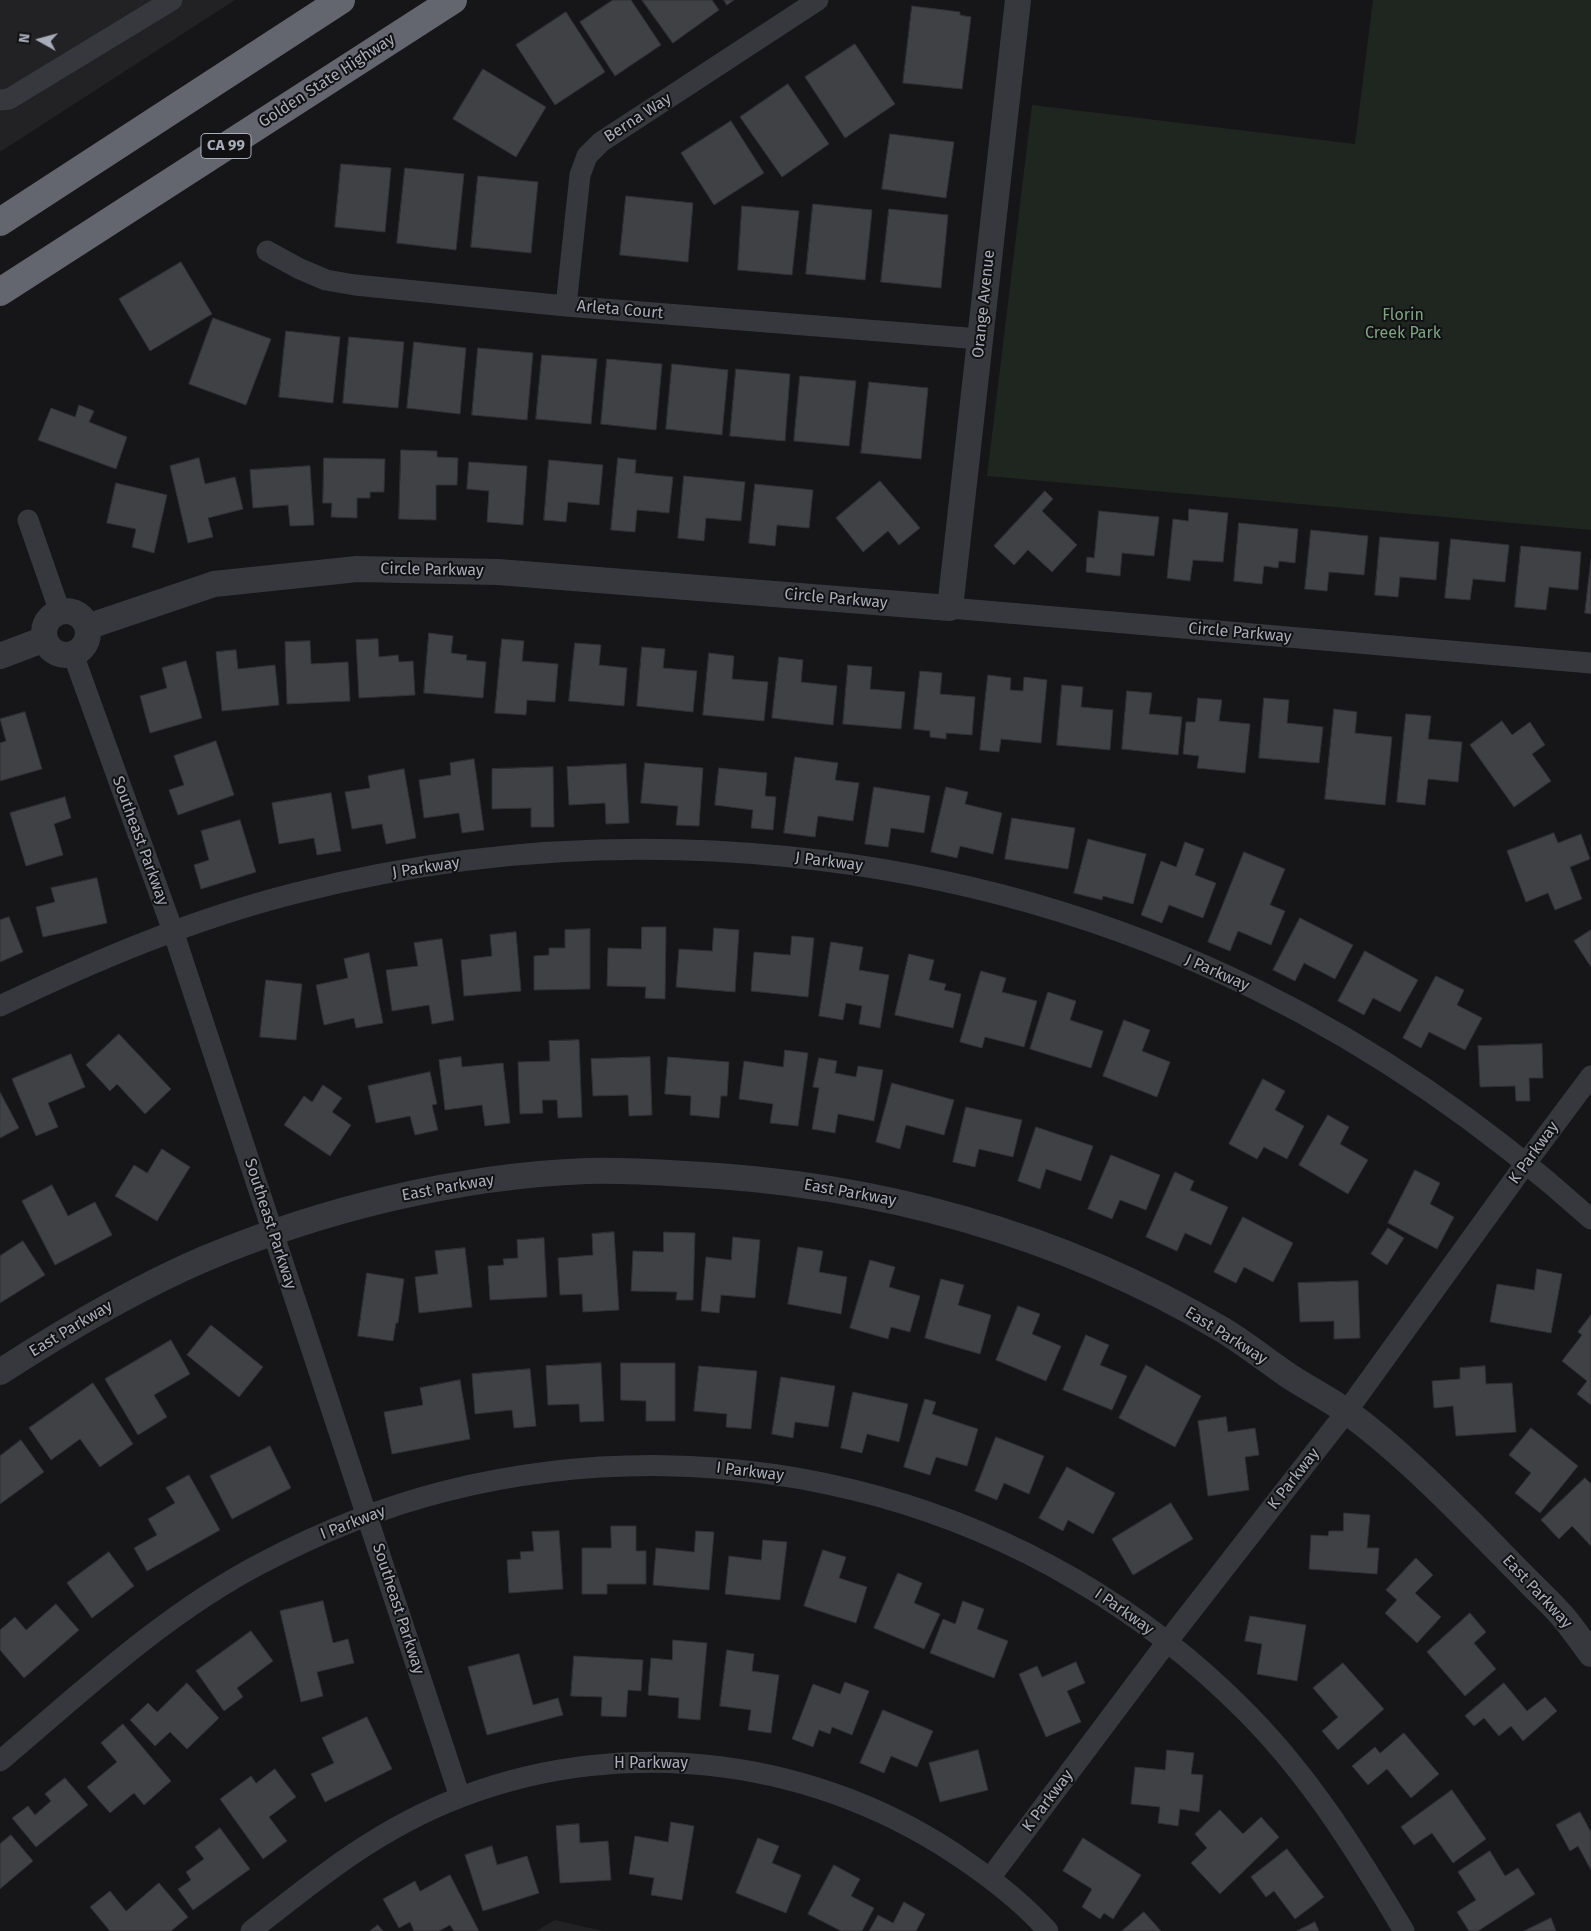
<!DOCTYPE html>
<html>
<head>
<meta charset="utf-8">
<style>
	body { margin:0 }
	#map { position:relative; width:1591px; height:1931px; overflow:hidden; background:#161618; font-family:"Fira Sans",sans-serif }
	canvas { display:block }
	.north { position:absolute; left:15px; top:15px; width:50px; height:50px; -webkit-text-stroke:4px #111113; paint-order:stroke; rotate:277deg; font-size:14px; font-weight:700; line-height:20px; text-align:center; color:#a8adb9 }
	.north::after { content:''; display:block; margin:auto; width:18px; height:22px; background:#a8adb9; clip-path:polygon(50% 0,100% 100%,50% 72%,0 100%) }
</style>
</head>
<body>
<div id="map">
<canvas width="1591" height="1931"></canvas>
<div class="north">N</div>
</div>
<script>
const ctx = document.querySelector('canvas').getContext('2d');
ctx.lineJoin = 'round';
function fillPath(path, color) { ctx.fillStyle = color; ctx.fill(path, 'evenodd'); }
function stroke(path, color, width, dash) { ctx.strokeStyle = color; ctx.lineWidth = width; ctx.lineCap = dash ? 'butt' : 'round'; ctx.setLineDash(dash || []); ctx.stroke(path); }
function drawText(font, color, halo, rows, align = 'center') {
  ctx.font = font + ' "Fira Sans",sans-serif'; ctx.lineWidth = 4; ctx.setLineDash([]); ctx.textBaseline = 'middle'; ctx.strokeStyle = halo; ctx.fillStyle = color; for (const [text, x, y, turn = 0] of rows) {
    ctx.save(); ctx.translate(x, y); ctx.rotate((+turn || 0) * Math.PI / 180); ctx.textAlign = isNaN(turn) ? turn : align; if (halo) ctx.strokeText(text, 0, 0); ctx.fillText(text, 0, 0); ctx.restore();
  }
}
fillPath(new Path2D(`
	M0 0H235L0 152Z
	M555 1920 603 1931H536Z`), '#222225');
fillPath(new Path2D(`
	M1373 0H1591V530L987 476 1032 105 1355 144Z`), '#1e261f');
const building = new Path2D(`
	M613 0H631L661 45 615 76 580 22Z
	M642 0H712L719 10 673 43Z
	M724 0H734L727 5Z
	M912 6 960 12V15L971 17 962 89 903 83Z
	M566 12 605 72 555 105 516 45Z
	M855 44 895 104 845 138 805 77Z
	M483 69 546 107 516 157 453 119Z
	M788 84 829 144 782 177 740 117Z
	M731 121 764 173 714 205 681 153Z
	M890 134 954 142 946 198 882 189Z
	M341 164 391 168 385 232 335 227Z
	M405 168 464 174 456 250 397 243Z
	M478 176 538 182 531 253 471 247Z
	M626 196 693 203 688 262 620 255Z
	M813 204 872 210 865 280 806 274Z
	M742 206 799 211 792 275 738 270Z
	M889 209 948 215 941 288 881 282Z
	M181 262 212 314 150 351 119 299Z
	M213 318 271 339 246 405 189 384Z
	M286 331 340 337 333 403 279 397Z
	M349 337 404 342 398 408 343 403Z
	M414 342 466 348 460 414 407 408Z
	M478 348 533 353 527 420 472 415Z
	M542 355 597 359 591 424 536 419Z
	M607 359 662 364 656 430 601 424Z
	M672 364 728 370 722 435 666 429Z
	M736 369 790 374 785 441 730 436Z
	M800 376 856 381 849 446 794 441Z
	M869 382 928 388 921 459 861 453Z
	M79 405 94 411 89 422 127 437 116 469 38 440 51 408 75 417Z
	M401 450 437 451V457L458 458 457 485H436V520L399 519Z
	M199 458 205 484 235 477 243 509 208 518 213 537 188 543 170 466Z
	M324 458 385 459 384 492H370V498H357V518L331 517 332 503H323Z
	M618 458 636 460 635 473 673 477 669 513 637 510 635 532 611 530Z
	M549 460 603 465 599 505 568 502 566 522 544 520Z
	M469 462 527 466 523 525 487 522 489 491 467 489Z
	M310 466 314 525 290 526 288 505 253 508 250 470Z
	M684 476 745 482 741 521 706 518 704 541 678 538Z
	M880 481 920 528 899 545 888 531 863 552 836 518Z
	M116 483 167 495 154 553 132 547 136 529 107 523Z
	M755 484 813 490 809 528 777 525 775 546 749 543Z
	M1045 491 1053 499 1042 511 1077 545 1052 572 1028 550 1014 565 994 546Z
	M1189 509 1228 513 1223 562 1193 560 1190 581 1167 578 1173 519 1188 521Z
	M1099 511 1159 517 1154 556 1122 553 1120 576 1086 572 1087 557 1094 558Z
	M1239 523 1298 529 1295 563 1279 561 1278 568 1264 566 1262 584 1234 581Z
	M1311 530 1368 536 1364 575 1329 572 1327 591 1305 589Z
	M1380 537 1439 542 1436 580 1400 577 1398 597 1375 595Z
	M1451 539 1509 545 1505 582 1473 579 1470 600 1445 598Z
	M1521 546 1581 552 1578 590 1549 587 1546 610 1515 607Z
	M1591 559V614L1585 613Z
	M429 633 453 636 451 653 467 655 466 660 486 662 483 698 424 693Z
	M378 639 379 657 398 655 399 662 413 661 415 695 359 698 356 640Z
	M502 639 524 641 522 661 558 664 555 702 527 700 526 715 495 713Z
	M310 641 311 664 348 662 350 701 287 704 285 642Z
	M575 643 601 645 599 665 627 668 624 706 569 701Z
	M642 647 665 649 663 668 697 671 693 712 637 706Z
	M236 650 238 669 275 665 279 705 222 711 216 652Z
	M709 653 734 656 732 679 768 682 764 721 703 715Z
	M779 657 803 660 801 682 837 686 833 725 772 718Z
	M186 661 202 718 150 733 140 696 167 688 162 668Z
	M848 665 872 667 870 689 905 692 901 729 843 724Z
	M920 671 942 673 940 694 975 697 972 735 946 733V739L930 737V731L914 729Z
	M988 675 1011 678 1010 690 1023 691 1024 677 1047 680 1041 743 1001 739 999 752 980 750Z
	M1062 685 1083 687 1081 707 1113 710 1110 750 1057 745Z
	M1127 691 1152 693 1149 714 1182 717 1178 755 1122 749Z
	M1198 698 1222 700 1219 721 1250 724 1245 773 1197 768 1199 756 1183 754 1186 722H1195Z
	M1264 698 1289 700 1287 723 1323 727 1319 763 1259 758Z
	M1334 709 1357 712 1355 733 1392 737 1385 805 1325 799Z
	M25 712 42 769 0 781V743L6 741 0 719Z
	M1406 714 1431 716 1428 739 1462 742 1458 782 1428 779 1425 805 1397 802Z
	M1502 721 1512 735 1530 722 1545 745 1532 754 1551 781 1514 807 1470 745Z
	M216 741 234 795 178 815 169 790 184 785 174 756Z
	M795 757 838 763 835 780 859 783 853 821 818 816 815 837 784 833Z
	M474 759 484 830 462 833 459 813 424 818 419 780 451 775 450 763Z
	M645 763 703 768 699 826 676 825 678 806 641 803Z
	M626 764 629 823 606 824 605 803 569 805 567 767Z
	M553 767 554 827H531V808L492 809V769Z
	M719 768 767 773 765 796 776 797 773 830 751 828 753 810 715 805Z
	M404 769 416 838 386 844 382 824 352 829 345 792 370 788 368 776Z
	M874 787 930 796 924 833 891 828 888 847 865 844Z
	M946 787 968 792 965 804 1002 813 993 854 960 846 957 858 931 852Z
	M331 793 341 851 317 855 314 838 279 844 272 803Z
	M65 797 71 818 54 824 63 855 26 866 10 813Z
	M1012 818 1075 828 1068 869 1005 859Z
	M240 820 256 872 201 889 194 865 209 860 201 831Z
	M1554 833 1558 843 1581 834 1590 859 1570 867 1582 899 1555 910 1548 893 1526 902 1507 851Z
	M1088 839 1146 854 1133 904 1103 896 1102 900 1074 893Z
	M1185 842 1204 849 1195 875 1216 883 1203 918 1169 905 1162 923 1141 915 1161 861 1176 867Z
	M1244 852 1285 869 1270 905 1285 911 1271 945 1238 931 1230 951 1208 942Z
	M97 878 107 923 43 937 36 907 55 902 51 888Z
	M9 917 23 952 0 962V920Z
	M1300 918 1353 945 1335 979 1304 963 1295 981 1273 970Z
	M642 927H666L665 999 645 998 646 987 607 986 608 948 641 949Z
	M714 928 739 930 735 992 676 987 679 949 712 951Z
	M590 929V989L534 990V956L549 955V948H565V930Z
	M1591 930V967L1574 941Z
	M516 932 521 991 464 996 461 960 492 956 490 935Z
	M792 936 814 938 808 997 751 991 754 952 790 955Z
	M442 939 454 1020 432 1024 429 1005 392 1011 386 970 418 966 414 943Z
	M831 942 863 947 859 970 889 975 880 1028 859 1024 862 1006 846 1003 843 1020 819 1016Z
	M1365 951 1418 980 1400 1012 1373 998 1364 1015 1338 1001Z
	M369 953 383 1023 356 1028 354 1018 324 1025 316 985 348 978 344 959Z
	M909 954 934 960 929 980 946 984 944 990 961 994 953 1028 895 1015Z
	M981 971 1006 978 1002 992 1037 1001 1024 1047 985 1037 982 1048 960 1042Z
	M1436 976 1464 990 1457 1005 1482 1018 1465 1050 1429 1032 1421 1048 1403 1038Z
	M266 980 302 984 296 1040 260 1037Z
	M1048 992 1076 1001 1070 1020 1103 1031 1091 1068 1030 1049Z
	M1124 1020 1150 1030 1142 1051 1170 1062 1157 1097 1103 1076Z
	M119 1034 171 1089 145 1114 117 1084 110 1091 86 1065Z
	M579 1040 582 1117 558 1118 557 1100H542L543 1113 520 1114 518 1062 550 1061 549 1041Z
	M1542 1044 1543 1078H1529L1530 1101H1516L1515 1086 1480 1087 1478 1046Z
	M785 1050 808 1053 798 1126 770 1123 773 1104 739 1099 744 1061 783 1067Z
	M71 1054 85 1087 48 1103 58 1127 36 1136 12 1079Z
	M461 1057 462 1067 503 1063 510 1123 485 1126 482 1105 445 1110 439 1060Z
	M650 1057 652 1115 629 1116 628 1095 593 1096 591 1059Z
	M668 1057 729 1062 727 1096H721L719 1118 690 1115 691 1096 665 1094Z
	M819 1058 837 1061 835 1073 856 1077 858 1066 883 1070 874 1121 838 1114 835 1133 812 1129 819 1088 813 1087Z
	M430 1072 437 1104 432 1105 438 1130 415 1135 410 1116 376 1123 368 1086Z
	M1263 1079 1285 1091 1275 1110 1304 1126 1287 1159 1264 1147 1257 1159 1229 1144Z
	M892 1083 954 1100 944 1135 906 1125 900 1149 876 1142Z
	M323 1085 342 1098 332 1112 351 1125 330 1156 284 1125 304 1096 312 1102Z
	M0 1092 19 1128 0 1138Z
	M966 1107 1022 1120 1013 1157 979 1149 975 1167 953 1162Z
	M1328 1115 1349 1127 1340 1144 1368 1160 1348 1194 1299 1165Z
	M1036 1127 1093 1146 1081 1181 1046 1169 1040 1189 1018 1181Z
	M162 1149 190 1167 157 1221 115 1196 134 1165 147 1173Z
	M1111 1155 1160 1175 1146 1210 1120 1200 1112 1219 1088 1209Z
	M1415 1170 1440 1183 1430 1204 1454 1217 1437 1249 1388 1223Z
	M1175 1172 1194 1181 1190 1190 1228 1207 1211 1245 1185 1233 1177 1251 1146 1237Z
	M52 1185 68 1216 95 1202 112 1235 55 1265 22 1201Z
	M1243 1217 1293 1243 1273 1282 1244 1267 1236 1283 1214 1272Z
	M1388 1228 1404 1238 1387 1265 1371 1254Z
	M614 1232 619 1310 583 1312 582 1294 560 1295 558 1258 593 1255 592 1234Z
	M664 1232 695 1233 693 1300H676L677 1292 631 1291 633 1251 663 1252Z
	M733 1237 760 1240 755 1298 721 1295 719 1313 701 1311 706 1257 731 1260Z
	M544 1238 547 1297 490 1300 488 1266 504 1265 503 1259 518 1258 517 1240Z
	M23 1241 45 1275 0 1303V1256Z
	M798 1247 823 1251 819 1272 847 1277 841 1314 788 1304Z
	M465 1248 472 1307 419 1313 415 1277 438 1274 435 1251Z
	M870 1260 895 1267 889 1287 920 1296 910 1332 891 1327 888 1339 850 1328Z
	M1537 1269 1562 1274 1551 1333 1490 1322 1497 1284 1534 1290Z
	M367 1273 404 1279 398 1323H396L393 1341 358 1336Z
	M941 1279 964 1285 958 1305 991 1315 980 1354 925 1338Z
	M1358 1281 1360 1338 1334 1339V1321L1300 1322 1298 1283Z
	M1018 1306 1040 1314 1032 1334 1061 1346 1046 1381 996 1360Z
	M1591 1315V1405L1577 1394 1587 1381 1562 1361 1582 1335 1578 1332Z
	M211 1325 263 1367 239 1397 187 1355Z
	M1086 1335 1109 1345 1100 1365 1127 1376 1112 1410 1063 1390Z
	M171 1340 190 1374 154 1395 167 1417 138 1435 105 1379Z
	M601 1363 604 1421 580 1422 579 1404 548 1405 546 1366Z
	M621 1363H675V1421H646V1401L621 1400Z
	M1146 1365 1201 1396 1175 1447 1119 1418Z
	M699 1366 757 1371 751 1429 726 1427 727 1414 694 1411Z
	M1485 1366 1486 1384 1512 1383 1516 1432 1456 1436 1453 1406 1434 1408 1432 1381 1460 1379V1368Z
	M530 1369 536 1426 514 1428 512 1410 475 1414 472 1374Z
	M781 1377 835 1386 828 1427 795 1422 793 1438 772 1434Z
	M460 1380 470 1439 392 1454 384 1412 423 1405 420 1388Z
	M93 1383 133 1444 100 1467 80 1439 51 1460 29 1428Z
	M853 1392 908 1404 899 1442 867 1434 862 1453 841 1448Z
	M925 1399 936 1402 932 1414 978 1429 967 1466 936 1457 930 1475 904 1467Z
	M1226 1417 1228 1432 1255 1428 1259 1455 1245 1457 1249 1490 1208 1496 1198 1421Z
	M1531 1428 1578 1466 1540 1513 1515 1493 1531 1473 1509 1455Z
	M996 1437 1044 1456 1029 1494 1004 1483 997 1500 975 1491Z
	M21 1440 44 1472 0 1504V1456Z
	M270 1446 291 1488 232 1519 210 1476Z
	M1067 1467 1115 1493 1093 1534 1068 1520 1063 1531 1039 1518Z
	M189 1475 220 1530 147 1571 134 1548 157 1535 148 1519 175 1503 166 1488Z
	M1585 1478 1591 1484V1546L1572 1526 1559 1539 1541 1520Z
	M1171 1503 1193 1539 1133 1575 1112 1539Z
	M1344 1513 1370 1515 1367 1548H1379L1377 1574 1309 1569 1311 1535 1328 1536 1329 1531H1343Z
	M611 1526H636V1551H646V1584H607V1594H582V1548H611Z
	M559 1531 563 1589 509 1593 507 1560 521 1559 520 1552 534 1551 532 1532Z
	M696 1531 714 1532 709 1590 653 1585 656 1548 694 1552Z
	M763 1540 787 1542 780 1600 725 1594 729 1556 761 1560Z
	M823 1550 846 1557 839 1578 867 1587 856 1623 804 1606Z
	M109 1552 134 1586 92 1618 67 1583Z
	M1416 1558 1433 1575 1415 1593 1441 1617 1417 1643 1385 1613 1397 1600 1386 1590Z
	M898 1573 922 1583 914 1603 940 1614 924 1649 874 1628Z
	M323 1601 333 1643 348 1639 354 1663 317 1672 323 1696 301 1702 280 1611Z
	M963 1601 984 1609 977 1629 1008 1641 994 1678 930 1653 943 1619 955 1624Z
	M56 1604 79 1630 24 1678 0 1650V1630L15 1617 26 1630Z
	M1470 1613 1486 1632 1474 1643 1496 1669 1465 1696 1427 1652Z
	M1250 1616 1306 1625 1297 1681 1257 1674 1262 1644 1245 1641Z
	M251 1631 273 1661 237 1688 243 1697 224 1711 196 1671Z
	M673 1640 707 1643 700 1720 678 1718 679 1698 648 1695 651 1658 672 1660Z
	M727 1650 754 1654 752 1671 779 1675 771 1733 748 1730 751 1710 720 1706Z
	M519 1654 533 1705 558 1698 563 1715 487 1735 468 1667Z
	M574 1656 643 1660 641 1691 628 1690 626 1717 601 1716 602 1697 571 1696Z
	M1076 1662 1085 1683 1067 1691 1081 1722 1046 1737 1019 1674 1037 1666 1042 1677Z
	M1343 1663 1384 1709 1338 1750 1322 1731 1338 1717 1313 1688Z
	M845 1682 869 1691 852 1735 832 1727 830 1734 819 1730 813 1747 792 1739 813 1684 840 1694Z
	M187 1683 219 1718 187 1749 170 1732 155 1746 130 1720 148 1703 157 1712Z
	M1504 1683 1527 1711 1545 1697 1557 1711 1523 1741 1511 1726 1499 1736 1484 1718 1474 1726 1465 1716Z
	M883 1710 933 1731 917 1767 891 1756 884 1773 860 1763Z
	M367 1717 392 1769 325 1802 311 1774 334 1763 322 1738Z
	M123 1724 171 1781 144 1805 134 1793 110 1813 87 1787 117 1762 101 1743Z
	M1404 1733 1439 1774 1411 1798 1387 1769 1368 1785 1352 1766 1375 1747 1380 1753Z
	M978 1750 988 1790 940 1802 929 1763Z
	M1167 1750 1194 1753 1191 1774 1203 1775 1199 1812 1180 1809 1178 1826 1158 1823 1160 1807 1131 1804 1135 1767 1165 1770Z
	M275 1769 296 1797 269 1817 287 1841 263 1859 220 1799 251 1776 256 1783Z
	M65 1778 88 1805 36 1847 12 1818 28 1806 35 1815 51 1801 45 1794Z
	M1452 1790 1486 1839 1453 1863 1432 1833 1414 1845 1401 1827Z
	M1220 1810 1243 1834 1261 1817 1279 1837 1220 1894 1191 1863 1207 1848 1195 1834Z
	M1580 1812 1591 1832V1870L1578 1846 1570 1851 1556 1825Z
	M671 1822 694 1826 682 1900 651 1895 654 1878 629 1874 635 1836 668 1842Z
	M579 1824 580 1843 608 1841 611 1880 560 1883 556 1826Z
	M220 1828 250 1869 193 1910 178 1889 191 1880 186 1872 204 1859 195 1847Z
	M11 1835 33 1861 0 1889V1844Z
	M758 1838 779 1846 772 1863 801 1875 786 1913 736 1893Z
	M1083 1838 1141 1875 1113 1919 1104 1913 1100 1919 1082 1907 1092 1889 1063 1871Z
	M492 1846 497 1865 527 1856 539 1893 483 1911 465 1855Z
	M1287 1849 1324 1897 1295 1919 1274 1891 1266 1897 1251 1877Z
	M1490 1851 1505 1876 1518 1868 1535 1894 1478 1931H1469L1457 1912 1476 1900 1458 1872Z
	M834 1865 860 1879 851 1896 874 1908 862 1931H841L808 1914Z
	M450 1875 479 1931H454L450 1925 439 1931H414L410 1922 399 1928 383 1899 415 1881 420 1891Z
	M159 1883 188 1917 171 1931H110L90 1907 110 1891 126 1911Z
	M904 1902 925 1914 916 1931H869L878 1915 893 1923Z
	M1144 1912 1161 1931H1122Z
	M1551 1918 1556 1931H1524Z
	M1315 1922 1319 1931H1297Z
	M378 1925 383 1931H370Z`);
fillPath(building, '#404145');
stroke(building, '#303034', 1);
stroke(new Path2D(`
	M0 100 9 99 172 0
	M267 251 300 269 326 280 355 285 566 306 980 339
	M566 306 580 175 587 156 601 142 818 0
	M28 520 60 612
	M950 608 1591 663
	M73 654 173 931 460 1797
	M0 1006C96 960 193 919 296 893 615 811 964 845 1259 991 1380 1051 1491 1129 1591 1219
	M0 1761C83 1691 163 1615 260 1564 319 1533 382 1507 446 1491 734 1419 1040 1502 1248 1714 1312 1779 1358 1854 1404 1931
	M990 1878 1167 1642 1347 1411 1526 1163 1591 1076
	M251 1931C318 1878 379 1828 461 1797 628 1733 821 1759 967 1862 996 1882 1024 1904 1048 1931`), '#37383d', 21);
stroke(new Path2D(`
	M44 633a22 22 0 1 1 44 0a22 22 0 1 1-44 0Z
	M87 627 214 584 357 569 498 572 950 608 1018 0
	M0 656 45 639
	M0 1372C65 1330 132 1290 204 1259 323 1209 458 1176 587 1171 620 1170 653 1172 686 1174 875 1183 1059 1233 1223 1330 1246 1344 1267 1361 1289 1376 1309 1389 1331 1400 1350 1414 1393 1446 1432 1484 1470 1522 1491 1543 1512 1565 1533 1586 1544 1597 1555 1607 1564 1618 1574 1630 1582 1642 1591 1654`), '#37383d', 26);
stroke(new Path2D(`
	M0 222 341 0
	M0 292 453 0`), '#63666f', 28);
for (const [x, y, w] of [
	[226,146,50]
]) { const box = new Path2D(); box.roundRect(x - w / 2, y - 12.5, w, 25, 4); ctx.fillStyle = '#111113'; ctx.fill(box); stroke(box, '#a8adb9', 1); }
drawText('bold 15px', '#a8adb9', null, [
	["CA 99",226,146]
]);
drawText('16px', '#a8adb9', '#111113', [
	["Golden State Highway",327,81,-33],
	["Berna Way",638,118,-33],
	["Orange Avenue",984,304,-84],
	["Arleta Court",620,310,5],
	["Circle Parkway",432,570,1],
	["Circle Parkway",836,599,5],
	["Circle Parkway",1240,633,5],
	["Southeast Parkway",140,841,70],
	["J Parkway",829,862,7],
	["J Parkway",426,868,-9],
	["J Parkway",1217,973,24],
	["K Parkway",1534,1153,-54],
	["East Parkway",448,1188,-10],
	["East Parkway",850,1193,10],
	["Southeast Parkway",270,1224,72],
	["East Parkway",71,1329,-31],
	["East Parkway",1226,1336,32],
	["I Parkway",750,1472,7],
	["K Parkway",1294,1479,-52],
	["I Parkway",353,1523,-21],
	["East Parkway",1537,1592,47],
	["Southeast Parkway",398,1609,72],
	["I Parkway",1124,1612,35],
	["H Parkway",651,1764],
	["K Parkway",1048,1801,-53]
]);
drawText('16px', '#7ea481', '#111113', [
	["Florin",1403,316],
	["Creek Park",1403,334]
]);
</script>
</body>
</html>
